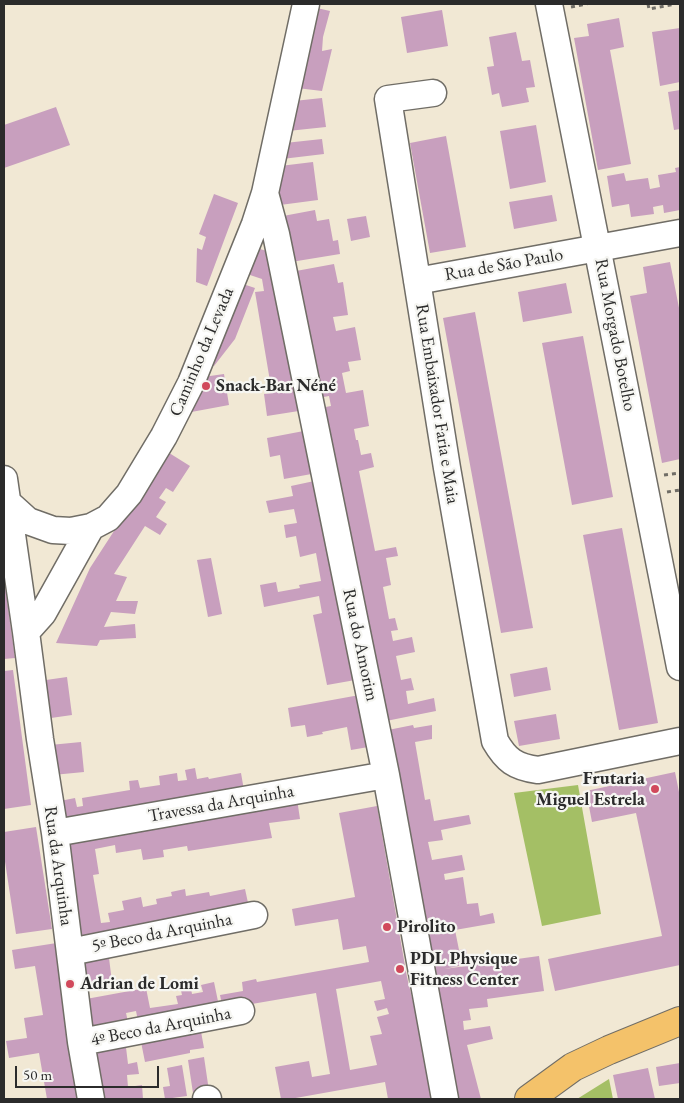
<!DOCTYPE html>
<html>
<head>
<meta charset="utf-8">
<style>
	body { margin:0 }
	#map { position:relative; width:684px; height:1103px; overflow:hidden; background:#f1e8d4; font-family:"EB Garamond",serif }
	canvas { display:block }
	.frame { position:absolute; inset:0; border:5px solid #2b2b2b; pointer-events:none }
	.scale { position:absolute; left:15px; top:1066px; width:144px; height:22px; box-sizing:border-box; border:2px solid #2b2b2b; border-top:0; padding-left:6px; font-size:15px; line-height:18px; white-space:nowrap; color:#2b2b2b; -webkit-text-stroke:4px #f6f6f2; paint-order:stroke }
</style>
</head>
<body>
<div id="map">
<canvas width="684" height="1103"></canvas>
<div class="frame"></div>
<div class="scale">50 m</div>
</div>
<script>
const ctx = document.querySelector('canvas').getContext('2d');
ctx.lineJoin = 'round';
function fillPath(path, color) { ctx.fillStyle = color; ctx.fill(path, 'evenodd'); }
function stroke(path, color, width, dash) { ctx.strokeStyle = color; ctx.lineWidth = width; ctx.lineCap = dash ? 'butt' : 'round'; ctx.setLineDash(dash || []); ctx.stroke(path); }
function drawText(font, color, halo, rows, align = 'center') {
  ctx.font = font + ' "EB Garamond",serif'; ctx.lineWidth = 4.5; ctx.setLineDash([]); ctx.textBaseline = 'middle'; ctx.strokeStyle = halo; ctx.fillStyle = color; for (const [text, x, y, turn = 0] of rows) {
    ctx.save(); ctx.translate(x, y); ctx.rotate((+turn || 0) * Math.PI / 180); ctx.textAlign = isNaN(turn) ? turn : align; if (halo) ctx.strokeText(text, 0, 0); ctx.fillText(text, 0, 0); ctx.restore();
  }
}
fillPath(new Path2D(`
	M578 785 601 914 542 926 514 793Z
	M609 1079 613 1099H577Z`), '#a4bf65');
fillPath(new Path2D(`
	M317 8 330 11 323 37 322 51 332 49 322 91 297 88Z
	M442 10 448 46 407 53 401 17Z
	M619 18 624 47 610 50 631 164 598 170 574 38 589 36 587 24Z
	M680 28V82L660 86 652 32Z
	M516 32 522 61 530 60 535 87 526 88 529 102 502 107 499 93 492 95 487 67 494 66 489 37Z
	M680 90V129L674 130 668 92Z
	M322 98 326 127 288 131 294 101Z
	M56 107 70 145 4 168V125Z
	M536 125 546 182 510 189 500 131Z
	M446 136 466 247 430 253 410 143Z
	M322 139 324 154 282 159 285 143Z
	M313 162 318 200 280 205 277 182 280 166Z
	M680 167V210L664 213 663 205 653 207 654 214 631 217 629 204 612 207 607 176 624 173 626 181 648 178 650 189 660 187 658 175 676 172 675 168Z
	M214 194 238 203 207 286 196 282 197 248 202 250 206 237 199 234Z
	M552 195 557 221 514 229 509 202Z
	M315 210 317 221 329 219 333 241 338 240 340 254 291 262 283 216Z
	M366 216 370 237 351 241 347 219Z
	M256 248 278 254 305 410 267 416 264 394 272 393 255 292 264 291 262 279 244 273Z
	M670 262 680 313V459L662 463 630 296 647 293 643 267Z
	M334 264 338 283 343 282 348 315 333 317 336 331 355 327 361 360 348 362 350 371 342 373 346 393 363 390 369 426 354 429 356 440H358L361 455 371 453 374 467 359 471 375 551 396 547 398 556 386 558 391 585 383 587 389 619 395 618 398 630 391 631 393 641 412 637 415 652 396 656 401 680 411 678 414 690 406 691 408 704 434 698 436 711 381 722 320 408 331 406 329 396 318 398 296 271Z
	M240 283 255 288 235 339 214 366 209 364Z
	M566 283 572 313 523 322 518 292Z
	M475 312 533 628 501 633 443 318Z
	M583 336 613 497 572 505 542 343Z
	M224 374 229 405 186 413 203 377Z
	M309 430 317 473 284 479 280 455 270 457 267 438Z
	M166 451 190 466 173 492 166 488 159 498 166 502 156 517 167 524 160 535 145 526 114 574 127 577 116 601H138L135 614 111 612 104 627 135 624 136 638 100 640 97 646 56 643 90 568Z
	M319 480 361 679 327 685 313 615 322 613 319 596 264 607 260 585 276 582 278 592 300 588 299 585 321 581 316 553 300 557 296 536 286 538 284 525 297 523 294 509 269 513 266 501 293 496 291 486Z
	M622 528 658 723 619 730 583 535Z
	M211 558 222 614 208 617 197 560Z
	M4 585H5L15 658 4 659Z
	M547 667 551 690 514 697 510 674Z
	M13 670 31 805 4 809V671Z
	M67 677 72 715 44 719 39 681Z
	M365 694 374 746 351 750 347 727 322 732 323 734 307 737 305 725 291 727 288 708Z
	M556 714 560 739 519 746 514 721Z
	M413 725 414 728 432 725V739L415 742 425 800 430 799 434 821 469 815 471 824 441 830 443 840 428 842 432 860 462 855 465 870 444 874 445 880 463 877 467 904 478 903 480 916 493 913 495 923 455 930 459 950 466 949 469 964 444 969 539 956 544 991 487 999 488 1007 469 1009 471 1020 463 1021 464 1030 490 1026 493 1039 467 1045 481 1099H455L383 731Z
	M81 742 84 772 53 775 50 745Z
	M195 768 197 779 208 777 209 779 241 773 245 796 64 825 60 801 75 798 77 807 83 806 82 798 130 790 129 781 138 780 140 788 160 785 159 776 177 773 178 781 187 780 185 770Z
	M675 772 680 797V965L555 991 548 959 662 936 636 813 592 822 586 791Z
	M297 799 300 819 269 823 272 838 188 851 187 846 163 850 164 857 143 860 141 849 116 853 115 845 95 849 99 874 93 875 101 923 110 922 108 913 124 910 122 901 141 897 143 907 157 904 156 899 172 896 171 892 185 889 186 896 209 892 210 896 245 889 250 912 82 945 65 836Z
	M377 806 407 977 426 1056 434 1099H388L385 1082 290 1099H281L275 1067 309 1061 312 1077 330 1074 316 993 246 1005H222L220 995 243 991 242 982 256 979 257 982 369 962 366 946 343 950 338 919 295 926 292 909 355 897 339 813ZM381 981 385 999 374 1001 377 1011 387 1008 389 1014 377 1017 382 1034 370 1036 377 1065 350 1070 336 989Z
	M36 827 52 929 16 934 4 855V832Z
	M63 942 85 1099H47L39 1053 9 1058 6 1041 27 1038 24 1018 43 1015 35 966 15 969 12 950Z
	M108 950 112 982 85 986 80 954Z
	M214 982 220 1011 139 1026 136 1011 126 1013 130 1031 93 1038 86 999 146 988 150 1008 178 1004 176 996 182 995 180 986 190 983 192 994 203 992 201 985Z
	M200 1026 204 1048 190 1050V1053L145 1062 140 1037Z
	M125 1039 128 1064 137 1062 139 1074 127 1075 128 1087 142 1085 143 1099H104L95 1043Z
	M204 1057 209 1091 193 1093 188 1060Z
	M680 1063V1083L659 1086 656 1067Z
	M182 1065 187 1096 165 1099 163 1087 170 1086 167 1068Z
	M648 1068 655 1099H618L613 1075Z`), '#c89fbe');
const minor = new Path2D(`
	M549 4 680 667
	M433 93 388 99 447 468 495 741C506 760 515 767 538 770L680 741
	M265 193 276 234 386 775 445 1099
	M417 281 680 233
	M4 479 26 632 40 739 55 833 81 1042 91 1099
	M7 502 28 521 53 530 71 531 91 527 108 518 129 494 164 436 191 383 255 224 265 193 306 4
	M26 632 43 613 91 527
	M55 833 386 775
	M70 952 254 915
	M81 1042 241 1011
	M206 1099H208`);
const major = new Path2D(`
	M529 1099 573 1067 609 1050 680 1021`);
stroke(minor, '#706d66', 29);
stroke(major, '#706d66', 30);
stroke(new Path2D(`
	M648 4 649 9 675 4
	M571 7 587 4
	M664 475 680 473
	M667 492 680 490`), '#706d66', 3, [4, 4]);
stroke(minor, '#fff', 26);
stroke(major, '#f4c26a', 28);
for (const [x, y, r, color] of [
	[206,386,5,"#d1495b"],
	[655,789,5,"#d1495b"],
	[387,927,5,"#d1495b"],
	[400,969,5,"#d1495b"],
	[70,984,5,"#d1495b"]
]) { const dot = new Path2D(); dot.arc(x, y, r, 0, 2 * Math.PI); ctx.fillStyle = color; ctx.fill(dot); stroke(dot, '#f6f6f2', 2); }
drawText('18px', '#2b2b2b', '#f6f6f2', [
	["Rua de São Paulo",504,265,-10],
	["Rua Morgado Botelho",615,335,79],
	["Caminho da Levada",202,352,-67],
	["Rua Embaixador Faria e Maia",437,404,81],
	["Rua do Amorim",360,645,78],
	["Travessa da Arquinha",221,804,-10],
	["Rua da Arquinha",58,866,82],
	["5º Beco da Arquinha",162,933,-11],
	["4º Beco da Arquinha",161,1027,-11]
]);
drawText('bold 18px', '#2b2b2b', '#f6f6f2', [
	["Snack-Bar Néné",216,386],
	["Frutaria",645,779,"right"],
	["Miguel Estrela",645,800,"right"],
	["Pirolito",397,927],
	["PDL Physique",410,959],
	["Fitness Center",410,980],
	["Adrian de Lomi",80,984]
], 'left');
</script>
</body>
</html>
